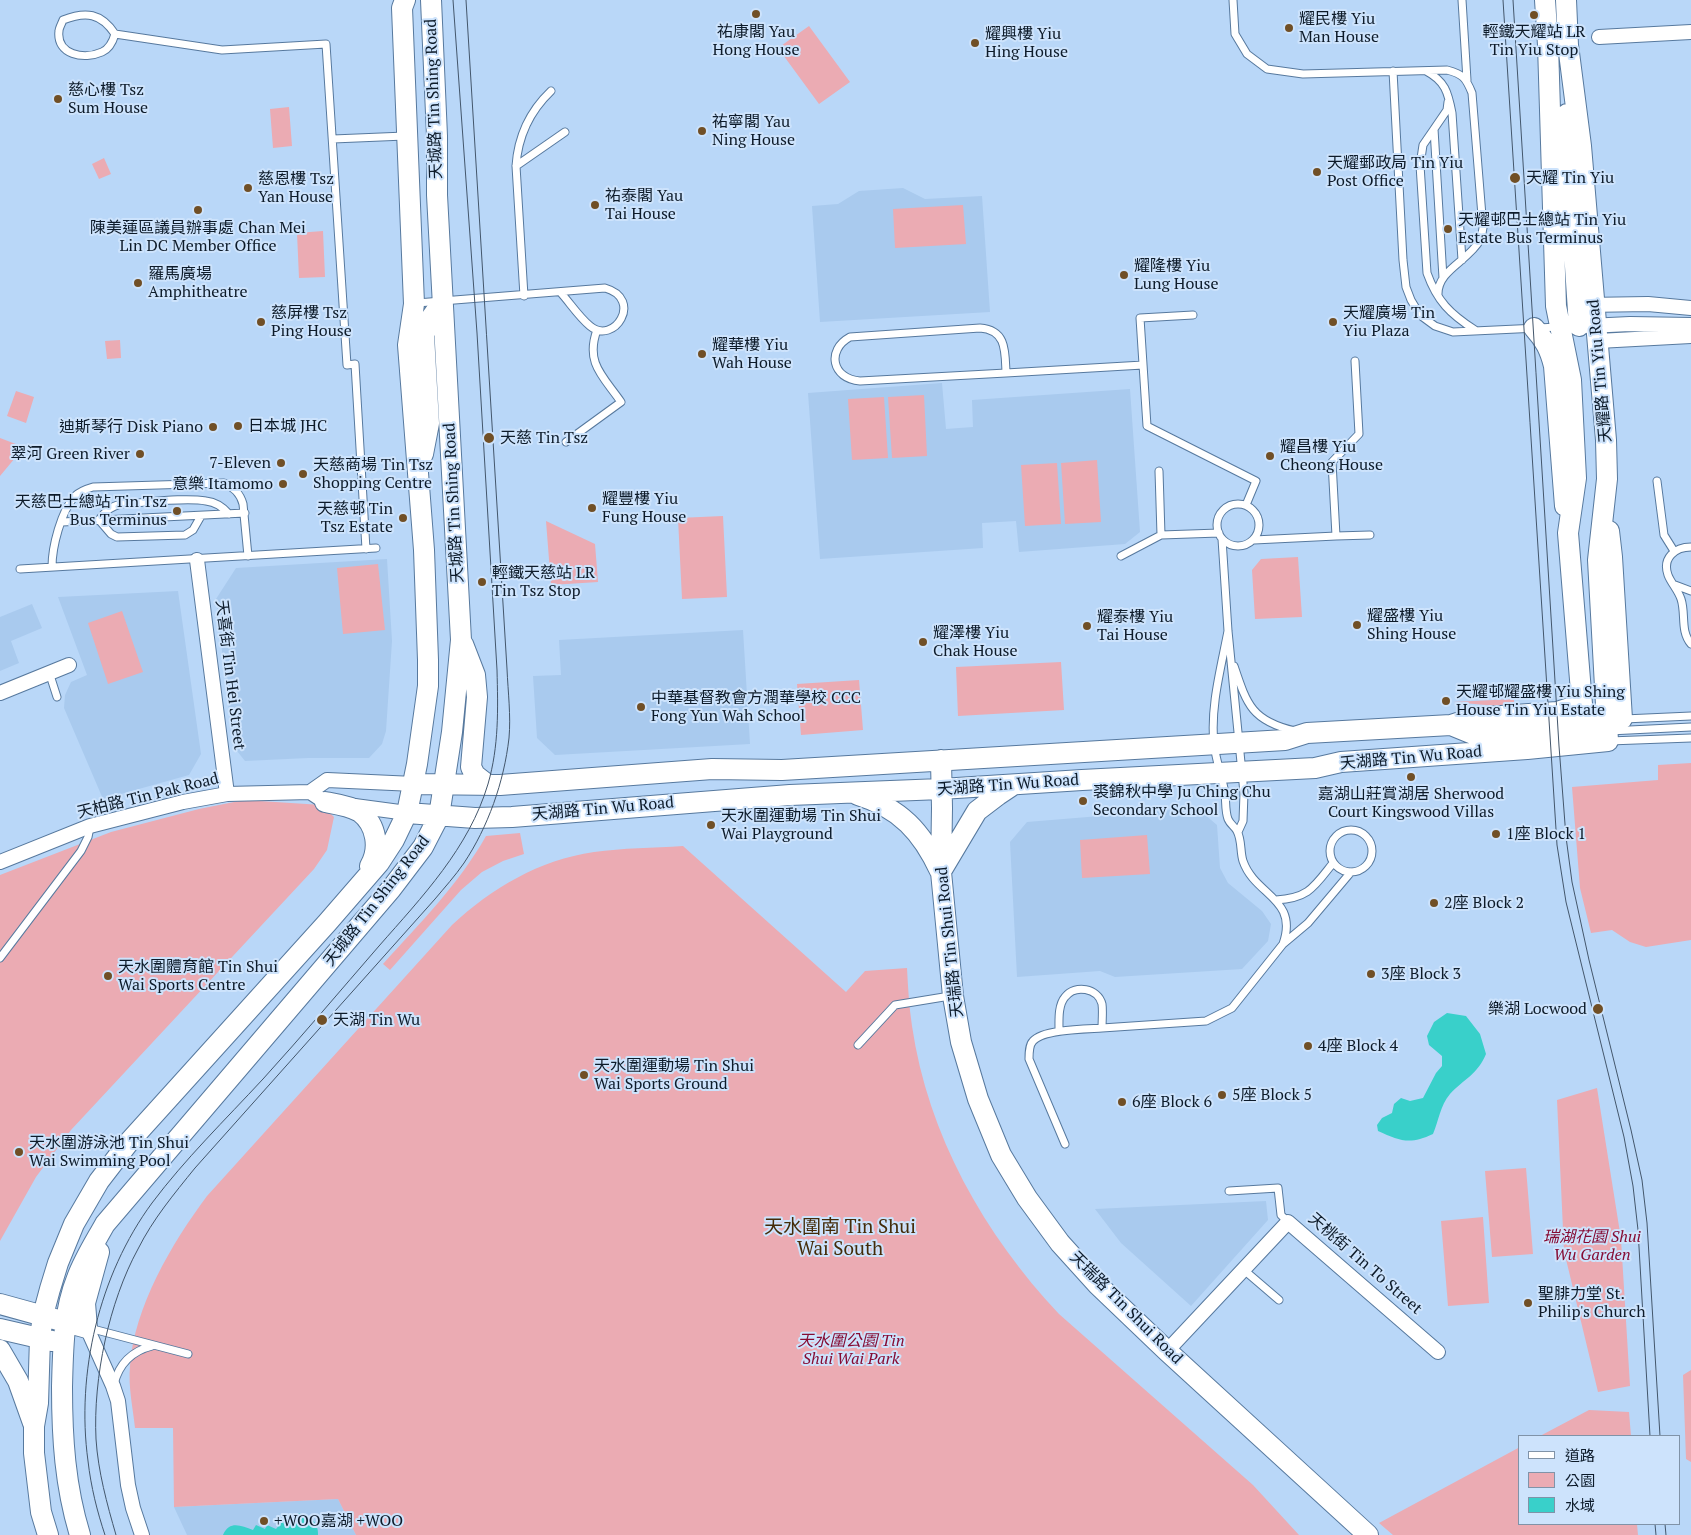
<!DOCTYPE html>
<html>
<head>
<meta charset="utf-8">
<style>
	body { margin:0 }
	#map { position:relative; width:1691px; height:1535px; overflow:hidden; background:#b9d7f8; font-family:"PT Serif","Noto Sans TC",serif }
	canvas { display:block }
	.legend { position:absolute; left:1518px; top:1435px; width:162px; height:90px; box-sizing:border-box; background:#cde3fc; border:1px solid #8093a8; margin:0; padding:6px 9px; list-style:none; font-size:15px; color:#0d1b2a }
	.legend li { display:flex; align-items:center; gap:10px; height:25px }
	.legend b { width:25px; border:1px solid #8093a8 }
</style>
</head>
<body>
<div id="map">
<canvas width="1691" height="1535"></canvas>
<ul class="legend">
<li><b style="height:6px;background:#fff"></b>道路</li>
<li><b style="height:14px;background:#ebabb3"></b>公園</li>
<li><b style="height:14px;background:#39d0ca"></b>水域</li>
</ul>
</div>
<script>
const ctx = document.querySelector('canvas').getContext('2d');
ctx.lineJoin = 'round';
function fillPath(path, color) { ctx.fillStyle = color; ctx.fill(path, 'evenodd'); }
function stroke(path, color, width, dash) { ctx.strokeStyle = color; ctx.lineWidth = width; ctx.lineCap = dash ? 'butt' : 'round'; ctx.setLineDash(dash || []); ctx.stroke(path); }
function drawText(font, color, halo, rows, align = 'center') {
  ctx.font = font + ' "PT Serif","Noto Sans TC",serif'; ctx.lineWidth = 4; ctx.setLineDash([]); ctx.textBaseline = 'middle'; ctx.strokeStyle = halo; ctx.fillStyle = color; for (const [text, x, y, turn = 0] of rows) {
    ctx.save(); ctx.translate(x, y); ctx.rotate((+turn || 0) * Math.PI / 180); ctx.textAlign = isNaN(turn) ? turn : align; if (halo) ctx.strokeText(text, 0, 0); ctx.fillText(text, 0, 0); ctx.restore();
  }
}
fillPath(new Path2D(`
	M903 188 925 199 982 196 990 312 820 322 812 206 838 204 859 191Z
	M942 383 946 429 973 427 972 400 1130 389 1140 532 1125 544 1019 552 1016 521 982 523 983 548 820 559 808 393Z
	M387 559 392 641 386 731 382 744 369 758H308L245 761 233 746 216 599 236 568Z
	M178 591 201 754 189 775 103 799 64 708 65 695 71 682 87 675 58 597Z
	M32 604 42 628 11 641 19 663 0 671V617Z
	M743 630 750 744 555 755 537 738 533 676 561 675 559 640Z
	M1197 808 1217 825 1220 868 1228 883 1262 911 1271 924 1268 941 1242 969 1115 977 1100 971 1017 977 1010 842 1027 822Z
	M1266 1201 1268 1220 1191 1306 1121 1243 1095 1209Z
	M338 1499 356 1535H187L174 1507Z`), '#a9caee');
fillPath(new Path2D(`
	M809 26 850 82 819 104 778 48Z
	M289 107 292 146 273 148 270 109Z
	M104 158 111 174 99 179 92 164Z
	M963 205 966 244 895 248 893 209Z
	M323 231 325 277 299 278 297 233Z
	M120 340 121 358 107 359 105 341Z
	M16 391 34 397 26 423 7 416Z
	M924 395 927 456 892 458 888 397Z
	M884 397 888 458 852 460 848 399Z
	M0 438 21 446 15 458 0 476Z
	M1097 460 1101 522 1065 524 1061 463Z
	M1057 463 1061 524 1025 526 1021 465Z
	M723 516 727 597 682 599 678 518Z
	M546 521 595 544 598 582 551 585Z
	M1298 557 1302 617 1255 619 1252 570 1261 559Z
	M378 564 385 630 343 634 337 568Z
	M122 611 143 672 108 684 88 623Z
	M1061 662 1064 710 958 716 956 667Z
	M859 680 863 730 801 735 797 684Z
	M1514 699V705L1496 706 1453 702Z
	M1691 763V940L1646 947 1630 942 1612 930 1591 933 1580 888 1572 787 1658 780V765Z
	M244 800 322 805 334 817 327 850 314 869 71 1130 36 1177 0 1241V875L111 832 199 809Z
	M520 833 524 854 503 861 482 872 461 890 390 970 383 964C420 923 459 884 486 836Z
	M1147 835 1150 874 1082 878 1080 840Z
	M683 846 846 992 865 971 907 968C908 987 909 1007 912 1026 928 1135 984 1234 1059 1314L1253 1485 1299 1535H356L338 1499 174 1507 173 1428H135C133 1408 128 1387 130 1366 134 1307 172 1243 207 1196L452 925C492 888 539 860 594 852 623 848 653 848 683 846Z
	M1597 1088 1621 1239 1630 1386 1598 1392 1564 1251 1557 1100Z
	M1526 1168 1533 1254 1492 1257 1485 1171Z
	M1483 1217 1489 1303 1448 1306 1441 1221Z
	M1691 1370V1462L1686 1459 1683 1375Z
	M1589 1410 1629 1412 1631 1436H1540Z
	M1520 1447V1524H1637L1638 1535H1393L1379 1523Z`), '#ebabb3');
fillPath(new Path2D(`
	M1447 1013 1466 1016 1480 1034 1486 1054C1478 1074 1464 1079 1450 1094 1440 1106 1439 1120 1433 1134 1410 1145 1400 1141 1378 1131L1377 1125 1382 1118 1392 1113 1394 1104 1401 1098 1410 1101 1423 1098 1436 1073 1442 1066V1056L1429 1045 1427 1036 1434 1022Z
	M295 1513C308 1513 319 1522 318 1535H223C230 1520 241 1526 253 1530L256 1525 265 1529 267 1525 276 1529 286 1517Z`), '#39d0ca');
const lane = new Path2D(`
	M1233 0 1235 34 1247 54 1267 69 1303 74 1447 70C1463 74 1466 78 1472 93L1483 228C1482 232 1482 237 1480 240 1469 261 1437 270 1438 295
	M1462 0 1467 80
	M115 34C101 13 86 11 63 20 62 23 59 28 59 31 56 55 84 60 102 52 109 49 113 41 115 34L222 50 326 44 347 365 355 364 366 549
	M1393 71 1403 260 1406 287 1411 300 1420 315 1435 326 1453 332 1559 327
	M1426 71C1445 81 1448 92 1452 113L1462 260
	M1434 129 1423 145 1420 165 1427 273C1437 301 1450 314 1475 330
	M333 139 405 136
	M516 166 565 132
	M1443 278 1434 129 1447 110 1448 102
	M524 296 516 166C518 136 529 112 551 91
	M417 303 605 288C644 299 614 346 590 326 579 317 570 303 561 293
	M1193 315 1140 318 1147 426 1256 481 1246 505
	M980 328C1007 330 1005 352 1006 373L860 381C832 379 826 350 850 337Z
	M1006 373 1143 365
	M566 442 621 402C603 376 585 363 597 330
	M1159 471 1161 535
	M1657 481 1664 535 1674 551
	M1217 525a21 21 0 1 1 42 0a21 21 0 1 1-42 0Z
	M99 520C105 511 110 507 121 504 145 503 183 497 206 501 215 502 223 507 229 514
	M99 520 111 534 117 537 185 535 193 530 201 516
	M62 522 245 513
	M1336 536 1370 535
	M1222 539 1228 631 1244 793 1243 821 1238 832
	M1254 540 1336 536 1332 462 1359 434 1355 361
	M1691 547C1675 547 1662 558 1668 575 1671 583 1678 590 1681 599 1686 614 1680 631 1691 644
	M1121 556 1161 535 1219 533
	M52 567C52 547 61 511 75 496 80 491 86 489 93 487L224 483C234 488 240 493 243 504L248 556
	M20 569 376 548
	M1675 585 1691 591
	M1234 666C1247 705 1252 721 1295 731
	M49 672 57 697
	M1624 719 1691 716
	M1609 731 1691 727
	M1609 741 1691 738
	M1330 851a21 21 0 1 1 42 0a21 21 0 1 1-42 0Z
	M1276 900C1309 898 1314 887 1333 863
	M1283 944 1308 923 1351 872
	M0 958 81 851 88 837 90 827
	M1102 1028 1206 1021 1232 1008 1283 944C1299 898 1255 896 1243 861 1240 852 1242 840 1237 831 1235 827 1230 824 1228 819 1225 811 1226 801 1225 793 1222 777 1216 761 1214 744 1210 707 1221 668 1228 631
	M1059 1030C1059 1020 1058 1005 1065 997 1075 984 1098 988 1102 1004 1103 1011 1102 1021 1102 1028 1087 1029 1043 1029 1033 1041 1029 1045 1029 1053 1029 1059L1065 1144
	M858 1045 895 1005 950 996
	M1229 1191 1278 1188 1281 1215 1288 1222
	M1244 1270 1279 1300
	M89 1328 188 1354
	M114 1384C119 1364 132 1351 152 1346`);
const street = new Path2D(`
	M1599 37 1691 32
	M1586 305 1648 304 1691 308
	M1588 326 1630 324 1691 325
	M1598 341 1691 336
	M197 560 227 794
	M0 693 69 665
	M310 792 327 780 414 784
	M0 862 90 826 183 802 227 794 310 792 325 802 407 813
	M87 1328 113 1386 118 1401 128 1485 133 1508 142 1535
	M1167 1351 1288 1222 1438 1352`);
const secondary = new Path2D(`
	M1545 0 1548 45 1556 306 1571 380 1576 478 1568 533 1582 704 1584 723 1594 730 1607 731
	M1567 114V146L1579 326
	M1534 328C1545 340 1550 350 1554 366L1565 506
	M423 454 429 423 424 335 428 322 443 301
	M1609 531 1612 557 1622 719
	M463 644 475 675 477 697 471 767 475 775 488 785
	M1451 725 1473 734 1558 730 1597 721
	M941 760 942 808 941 872 953 996 961 1042 978 1099 1001 1155 1027 1198 1060 1243 1098 1285 1167 1351 1368 1535
	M414 784 500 785 712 769 782 770 1285 740 1307 733 1451 725 1473 718 1557 712 1582 704
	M858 795C900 808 922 832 940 871
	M325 802C336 804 350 806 360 812 377 825 380 849 370 866
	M407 813 475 818 512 817 790 795 941 789 1082 780 1315 768 1341 762 1527 749 1608 741 1598 560 1607 479 1606 440 1581 146 1568 45 1566 0
	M943 868 977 811 998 795 1013 785
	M0 1304 87 1328 85 1303 99 1252
	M0 1329 52 1341
	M0 1350 18 1381 33 1423
	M48 1535 41 1512 34 1453V1426L38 1403 40 1338 43 1315 50 1289 58 1263 74 1224 99 1181 129 1142 327 923 379 863 394 840 407 813 417 764 428 686V660L424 550 408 345 414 304 402 8 405 0
	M80 1535C65 1486 62 1438 62 1387 63 1350 63 1313 77 1278 84 1259 95 1242 105 1224L391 889 423 847 439 816 452 732 461 640 437 195V136L431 0`);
stroke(lane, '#57799e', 9);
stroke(street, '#57799e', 16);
stroke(secondary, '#57799e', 22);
stroke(lane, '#fff', 7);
stroke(street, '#fff', 14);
stroke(secondary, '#fff', 20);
stroke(new Path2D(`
	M1503 0 1557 845 1566 902 1624 1137 1633 1186 1638 1230 1650 1436
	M1513 0 1559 746 1566 837 1572 882 1589 960 1631 1130 1642 1180 1647 1223 1660 1436
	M1655 1524 1656 1535
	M1665 1524 1666 1535
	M105 1535C97 1511 91 1487 88 1461 76 1373 99 1275 152 1203 185 1159 225 1120 263 1079 303 1035 340 991 379 946 422 897 469 848 488 784 499 746 498 709 497 670L477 333 453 0
	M116 1535C107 1504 98 1471 96 1439 93 1378 109 1302 138 1249 153 1219 174 1194 195 1168L435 899C445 887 455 876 464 863 488 827 504 782 509 738 511 716 508 692 507 669L466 0`), '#43566b', 1);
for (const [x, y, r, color] of [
	[756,14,5,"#704f26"],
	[1534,15,5,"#704f26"],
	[1289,28,5,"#704f26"],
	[975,43,5,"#704f26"],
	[58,99,5,"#704f26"],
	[702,131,5,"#704f26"],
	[1317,172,5,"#704f26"],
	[1515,178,6,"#704f26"],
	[248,188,5,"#704f26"],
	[595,205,5,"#704f26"],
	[198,210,5,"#704f26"],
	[1448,229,5,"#704f26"],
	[1124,275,5,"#704f26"],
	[138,283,5,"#704f26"],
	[261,322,5,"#704f26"],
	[1333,322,5,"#704f26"],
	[702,354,5,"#704f26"],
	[238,426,5,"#704f26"],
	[213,427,5,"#704f26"],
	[489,438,6,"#704f26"],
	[140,454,5,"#704f26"],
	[1270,456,5,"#704f26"],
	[281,463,5,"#704f26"],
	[303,474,5,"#704f26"],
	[283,484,5,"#704f26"],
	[592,508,5,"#704f26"],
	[177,511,5,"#704f26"],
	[403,518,5,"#704f26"],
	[482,582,5,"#704f26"],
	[1357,625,5,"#704f26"],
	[1087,626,5,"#704f26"],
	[923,642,5,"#704f26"],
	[1446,701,5,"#704f26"],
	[641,707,5,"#704f26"],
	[1411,777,5,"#704f26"],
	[1083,801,5,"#704f26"],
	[711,825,5,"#704f26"],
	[1496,834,5,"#704f26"],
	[1434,903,5,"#704f26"],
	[1371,974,5,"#704f26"],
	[108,976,5,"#704f26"],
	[1598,1009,6,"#704f26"],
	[322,1020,6,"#704f26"],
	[1308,1046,5,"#704f26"],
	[584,1075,5,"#704f26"],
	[1222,1095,5,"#704f26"],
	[1122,1102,5,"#704f26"],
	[19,1152,5,"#704f26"],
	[1528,1303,5,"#704f26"],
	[264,1521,5,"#704f26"]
]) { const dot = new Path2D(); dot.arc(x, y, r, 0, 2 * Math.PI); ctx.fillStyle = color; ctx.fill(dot); stroke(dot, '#cde3fc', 2); }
drawText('16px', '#0d1b2a', '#cde3fc', [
	["耀民樓 Yiu",1299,19],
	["Man House",1299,37],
	["祐康閣 Yau",756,32,"center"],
	["Hong House",756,50,"center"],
	["輕鐵天耀站 LR",1534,32,"center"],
	["Tin Yiu Stop",1534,50,"center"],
	["耀興樓 Yiu",985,34],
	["Hing House",985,52],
	["慈心樓 Tsz",68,90],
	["Sum House",68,108],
	["祐寧閣 Yau",712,122],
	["Ning House",712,140],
	["天耀郵政局 Tin Yiu",1327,163],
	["Post Office",1327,181],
	["天耀 Tin Yiu",1526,178],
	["慈恩樓 Tsz",258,179],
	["Yan House",258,197],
	["祐泰閣 Yau",605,196],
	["Tai House",605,214],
	["天耀邨巴士總站 Tin Yiu",1458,220],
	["Estate Bus Terminus",1458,238],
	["陳美蓮區議員辦事處 Chan Mei",198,228,"center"],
	["Lin DC Member Office",198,246,"center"],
	["耀隆樓 Yiu",1134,266],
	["Lung House",1134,284],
	["羅馬廣場",148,274],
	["Amphitheatre",148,292],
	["慈屏樓 Tsz",271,313],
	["Ping House",271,331],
	["天耀廣場 Tin",1343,313],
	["Yiu Plaza",1343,331],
	["耀華樓 Yiu",712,345],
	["Wah House",712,363],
	["日本城 JHC",248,426],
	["迪斯琴行 Disk Piano",203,427,"right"],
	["天慈 Tin Tsz",500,438],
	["耀昌樓 Yiu",1280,447],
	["Cheong House",1280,465],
	["翠河 Green River",130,454,"right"],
	["7-Eleven",271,463,"right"],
	["天慈商場 Tin Tsz",313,465],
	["Shopping Centre",313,483],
	["意樂 Itamomo",273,484,"right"],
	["耀豐樓 Yiu",602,499],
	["Fung House",602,517],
	["天慈巴士總站 Tin Tsz",167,502,"right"],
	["Bus Terminus",167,520,"right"],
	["天慈邨 Tin",393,509,"right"],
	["Tsz Estate",393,527,"right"],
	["輕鐵天慈站 LR",492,573],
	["Tin Tsz Stop",492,591],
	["耀盛樓 Yiu",1367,616],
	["Shing House",1367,634],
	["耀泰樓 Yiu",1097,617],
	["Tai House",1097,635],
	["耀澤樓 Yiu",933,633],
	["Chak House",933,651],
	["天耀邨耀盛樓 Yiu Shing",1456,692],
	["House Tin Yiu Estate",1456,710],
	["中華基督教會方潤華學校 CCC",651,698],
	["Fong Yun Wah School",651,716],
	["裘錦秋中學 Ju Ching Chu",1093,792],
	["Secondary School",1093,810],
	["嘉湖山莊賞湖居 Sherwood",1411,794,"center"],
	["Court Kingswood Villas",1411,812,"center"],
	["天水圍運動場 Tin Shui",721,816],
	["Wai Playground",721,834],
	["1座 Block 1",1506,834],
	["2座 Block 2",1444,903],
	["天水圍體育館 Tin Shui",118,967],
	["Wai Sports Centre",118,985],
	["3座 Block 3",1381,974],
	["樂湖 Locwood",1587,1009,"right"],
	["天湖 Tin Wu",333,1020],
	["4座 Block 4",1318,1046],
	["天水圍運動場 Tin Shui",594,1066],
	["Wai Sports Ground",594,1084],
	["5座 Block 5",1232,1095],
	["6座 Block 6",1132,1102],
	["天水圍游泳池 Tin Shui",29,1143],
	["Wai Swimming Pool",29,1161],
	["聖腓力堂 St.",1538,1294],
	["Philip's Church",1538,1312],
	["+WOO嘉湖 +WOO",274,1521]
], 'left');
drawText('16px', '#0d1b2a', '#cde3fc', [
	["天城路 Tin Shing Road",434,99,-92],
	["天耀路 Tin Yiu Road",1600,371,-95],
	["天城路 Tin Shing Road",454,503,-93],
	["天喜街 Tin Hei Street",230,675,83],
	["天湖路 Tin Wu Road",1411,758,-5],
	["天湖路 Tin Wu Road",1008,785,-4],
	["天柏路 Tin Pak Road",148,796,-14],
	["天湖路 Tin Wu Road",603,809,-5],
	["天城路 Tin Shing Road",377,901,-52],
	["天瑞路 Tin Shui Road",950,942,-96],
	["天桃街 Tin To Street",1365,1264,41],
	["天瑞路 Tin Shui Road",1126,1308,45]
]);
drawText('italic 16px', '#850b33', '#cde3fc', [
	["瑞湖花園 Shui",1592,1237],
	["Wu Garden",1592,1255],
	["天水圍公園 Tin",851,1341],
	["Shui Wai Park",851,1359]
]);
drawText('19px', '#442b08', '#cde3fc', [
	["天水圍南 Tin Shui",840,1228],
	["Wai South",840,1250]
]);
</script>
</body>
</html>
